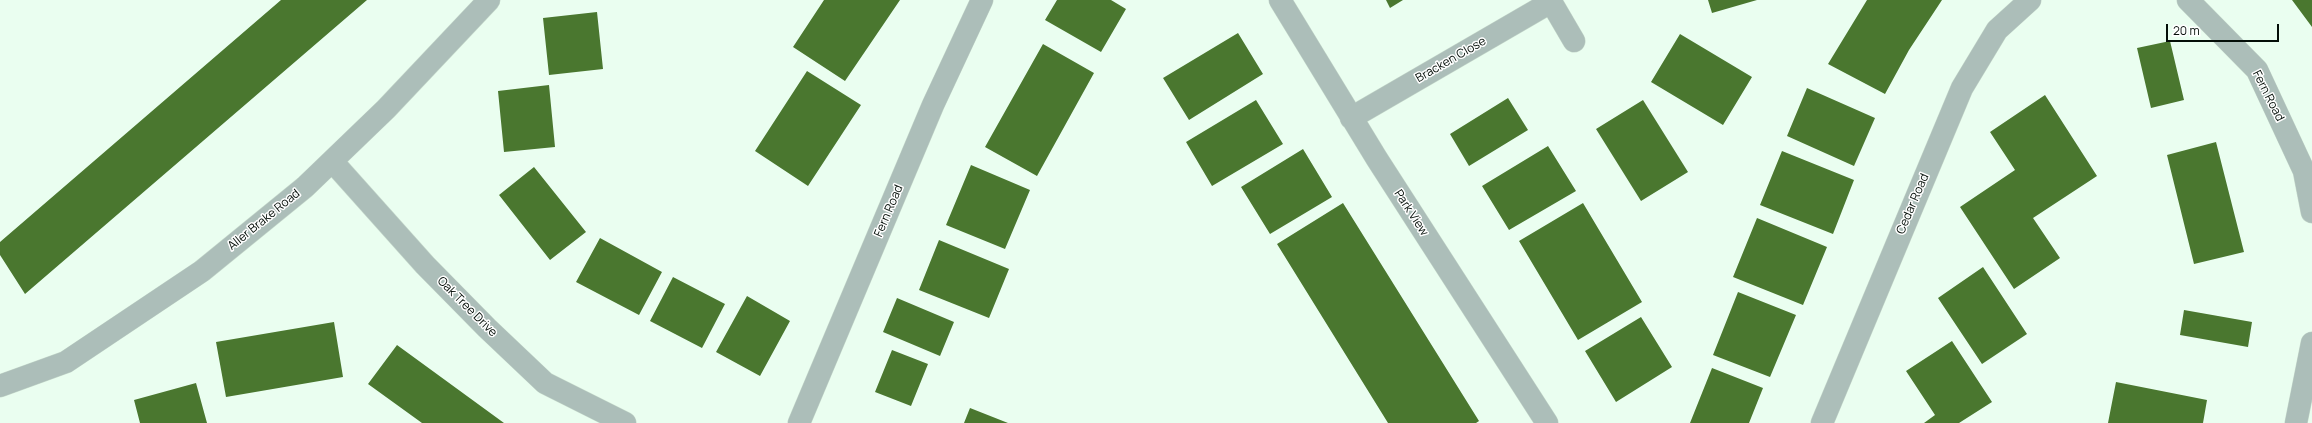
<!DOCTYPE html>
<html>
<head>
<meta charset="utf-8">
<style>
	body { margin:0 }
	#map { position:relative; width:2312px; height:423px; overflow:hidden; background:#eafef0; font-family:Manrope,sans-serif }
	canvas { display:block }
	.scale { position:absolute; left:2166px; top:24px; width:113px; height:18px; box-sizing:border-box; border:2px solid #040e08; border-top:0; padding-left:5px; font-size:12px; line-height:14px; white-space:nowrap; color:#040e08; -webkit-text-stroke:3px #fff; paint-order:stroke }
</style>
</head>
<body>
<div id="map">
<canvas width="2312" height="423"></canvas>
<div class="scale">20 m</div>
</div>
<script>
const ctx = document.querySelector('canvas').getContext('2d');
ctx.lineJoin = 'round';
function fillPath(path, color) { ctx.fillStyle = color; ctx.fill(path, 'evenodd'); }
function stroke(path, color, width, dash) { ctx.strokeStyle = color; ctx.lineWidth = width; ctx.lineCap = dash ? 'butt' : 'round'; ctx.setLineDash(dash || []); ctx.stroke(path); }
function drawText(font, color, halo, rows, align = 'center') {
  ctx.font = font + ' Manrope,sans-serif'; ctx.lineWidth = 3; ctx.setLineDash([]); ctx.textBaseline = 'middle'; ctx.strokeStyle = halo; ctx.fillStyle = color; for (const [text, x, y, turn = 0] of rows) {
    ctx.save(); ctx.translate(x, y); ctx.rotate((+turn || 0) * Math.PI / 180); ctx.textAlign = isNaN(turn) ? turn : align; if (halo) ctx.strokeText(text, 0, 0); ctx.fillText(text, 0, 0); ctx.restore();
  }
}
fillPath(new Path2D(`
	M281 0H367L25 294 0 255V242Z
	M824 0H900L845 81 793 47Z
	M1057 0H1111L1126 9 1101 52 1045 20Z
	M1386 0H1403L1390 8Z
	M1708 0H1757L1712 13Z
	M1867 0H1942L1909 50 1885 94 1828 64Z
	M2292 0H2312V27Z
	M597 12 603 69 549 75 543 18Z
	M1238 33 1263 74 1189 120 1163 78Z
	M1680 34 1752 77 1723 125 1651 82Z
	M2170 41 2184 100 2151 108 2137 48Z
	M1043 44 1094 73 1037 176 985 147Z
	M807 71 861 105 808 186 755 151Z
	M549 85 555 147 504 152 498 91Z
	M1807 88 1875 118 1854 166 1787 136Z
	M2045 95 2097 176 2033 218 2060 258 2014 289 1960 207 2015 170 1990 132Z
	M1508 98 1528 130 1469 166 1450 134Z
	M1256 100 1283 144 1212 186 1186 142Z
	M1643 100 1688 172 1641 201 1596 129Z
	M2216 142 2244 252 2194 264 2167 155Z
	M1548 146 1576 191 1509 230 1482 186Z
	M1303 149 1332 197 1270 234 1241 187Z
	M1782 151 1854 180 1833 234 1760 205Z
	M971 165 1030 190 1005 249 946 225Z
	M534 167 586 232 550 260 499 195Z
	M1343 203 1479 421 1476 423H1388L1277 244Z
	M1583 203 1642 302 1578 340 1519 241Z
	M1757 218 1827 247 1803 305 1733 277Z
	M600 238 662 272 639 315 576 282Z
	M939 240 1009 269 989 318 919 290Z
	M1983 267 2027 334 1982 364 1938 298Z
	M673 277 725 304 702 348 650 321Z
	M1738 292 1796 315 1770 377 1713 355Z
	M747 296 790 321 760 376 716 352Z
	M897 298 954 322 940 356 883 332Z
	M2184 310 2252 322 2248 347 2180 335Z
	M1641 317 1672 367 1616 402 1585 351Z
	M334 322 343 377 226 397 216 342Z
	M1952 341 1992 402 1959 423H1924L1935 415 1906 371Z
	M397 345 504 423H422L368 384Z
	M892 350 928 364 911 406 875 392Z
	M1712 368 1763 388 1749 423H1690Z
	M2116 382 2207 400 2203 423H2108Z
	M196 383 207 423H140L134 400Z
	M970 408 1008 423H964Z`), '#4a772f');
const street = new Path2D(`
	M1280 0 1377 159 1547 423
	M1550 0 1574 41
	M2188 0 2257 70 2304 171 2312 212
	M1351 118 1551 2
	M332 161 425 265 487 328 545 383 625 423
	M0 386 66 362 202 271 305 187 386 109 489 0
	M799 423 933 105 982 0
	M1822 423 1962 88 1997 30 2030 0
	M2296 423 2312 343`);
stroke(street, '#c5d8cb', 23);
stroke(street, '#acbeb9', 22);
drawText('12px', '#040e08', '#fff', [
	["Bracken Close",1451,60,-30],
	["Fern Road",2268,96,63],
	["Cedar Road",1913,204,-67],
	["Fern Road",889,211,-67],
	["Park View",1411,213,57],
	["Aller Brake Road",264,220,-39],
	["Oak Tree Drive",467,307,45]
]);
</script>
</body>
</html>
